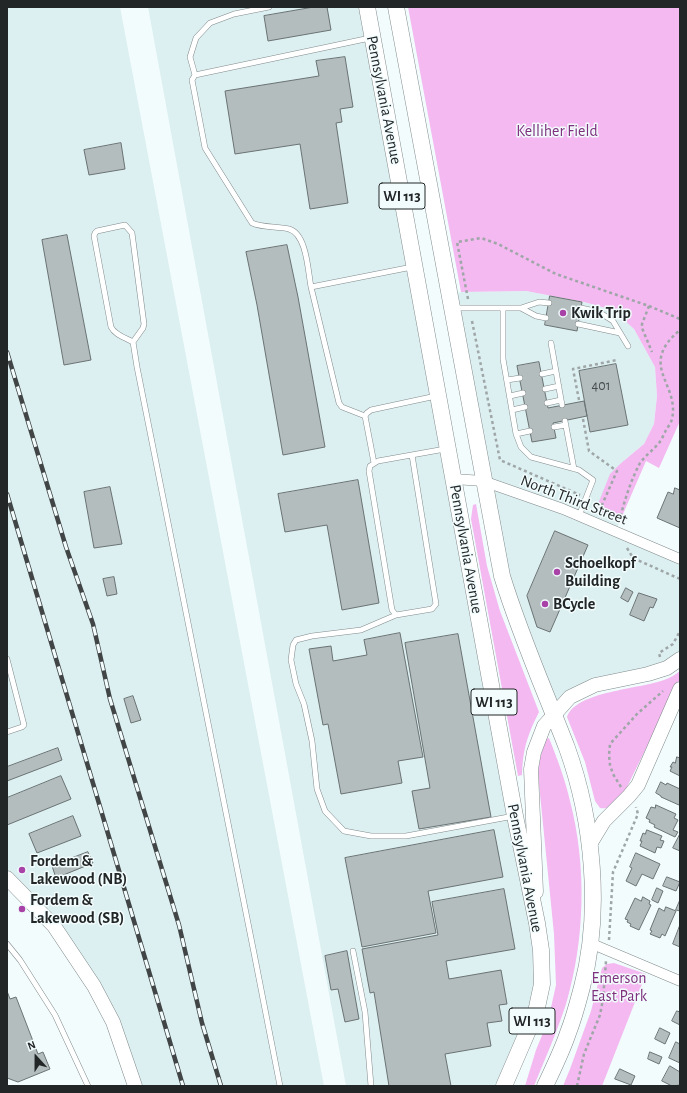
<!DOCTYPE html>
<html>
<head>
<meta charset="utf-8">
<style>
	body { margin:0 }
	#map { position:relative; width:687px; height:1093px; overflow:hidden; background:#f2fcfd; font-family:"Alegreya Sans",sans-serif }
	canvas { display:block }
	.frame { position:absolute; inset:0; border:8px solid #232627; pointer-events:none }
	.north { position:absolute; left:16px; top:1037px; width:40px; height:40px; -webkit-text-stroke:3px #f2fcfd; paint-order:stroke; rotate:339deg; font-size:11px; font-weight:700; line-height:16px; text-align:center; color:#232627 }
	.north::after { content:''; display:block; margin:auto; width:14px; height:18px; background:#232627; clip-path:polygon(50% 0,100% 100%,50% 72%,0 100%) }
</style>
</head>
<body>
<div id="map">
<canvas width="687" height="1093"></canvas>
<div class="frame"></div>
<div class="north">N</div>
</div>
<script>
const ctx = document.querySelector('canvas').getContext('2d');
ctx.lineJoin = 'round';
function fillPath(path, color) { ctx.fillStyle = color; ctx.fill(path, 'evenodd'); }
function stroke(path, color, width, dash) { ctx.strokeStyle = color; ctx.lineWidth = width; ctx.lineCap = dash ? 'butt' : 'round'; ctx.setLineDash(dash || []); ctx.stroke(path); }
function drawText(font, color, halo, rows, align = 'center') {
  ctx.font = font + ' "Alegreya Sans",sans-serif'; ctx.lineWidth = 3; ctx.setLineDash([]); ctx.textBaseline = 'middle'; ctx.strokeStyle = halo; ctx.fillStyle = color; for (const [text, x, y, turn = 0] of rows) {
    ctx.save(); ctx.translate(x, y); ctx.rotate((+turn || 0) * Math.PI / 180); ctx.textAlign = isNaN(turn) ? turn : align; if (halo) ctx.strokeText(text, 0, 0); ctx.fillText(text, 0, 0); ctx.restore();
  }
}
fillPath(new Path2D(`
	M7 7H120L324 1086H135L94 986 7 878Z
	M148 7H367L542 984 504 1086H346Z
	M526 291 584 302 613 310 634 329 655 367 657 396 654 424 644 444 620 464 602 505 620 521 616 531 680 559V659L595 685 553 715 512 608 450 295 461 292Z`), '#dceff1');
fillPath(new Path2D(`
	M408 7H680V421L659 468 646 461 620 521 596 509 610 474 620 464 644 444 654 424 657 396 655 367 634 329 613 310 584 302 526 291 461 292Z
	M476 504 487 566 500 611 539 712C527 736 523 749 522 775L518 776 471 519 473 505Z
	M680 671V679L628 785C623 794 613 811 600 808L595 801 585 762 567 717C576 691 641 689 664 680 670 678 675 675 680 671Z
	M549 738C557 758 565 779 570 801 587 866 585 940 566 1004 557 1032 545 1059 534 1086H525L536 1050 548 1021 556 985 554 934 538 774 540 758 546 739Z
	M614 963 646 974 602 1086H563L570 1069 591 1011 602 968 607 964Z`), '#f3b9f0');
const building = new Path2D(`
	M314 7H327L331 30 268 41 264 16Z
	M345 57 353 107 340 109 342 122 336 123 348 203 310 209 300 144 235 154 225 91 319 76 316 61Z
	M121 143 125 169 89 175 84 150Z
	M67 235 91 360 64 365 42 240Z
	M287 245 298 297 325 447 283 455 257 305 246 252Z
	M550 296 582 302 577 331 545 325Z
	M539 362 548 408 584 401 587 416 553 423 556 438 532 442 517 366Z
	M616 364 628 425 590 432 579 371Z
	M358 480 379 603 342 610 327 525 285 532 278 494Z
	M110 487 122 544 94 548 84 492Z
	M675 488 680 490V528L657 518 668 492 673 494Z
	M555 531 588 545 550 632 537 627 527 596Z
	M114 577 117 594 107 596 103 579Z
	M626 588 633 592 628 602 621 598Z
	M639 593 657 599 653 608 650 607 644 621 630 615Z
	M400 633 423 757 398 761 402 783 341 794 328 724 323 725 309 649 331 646 333 661 367 655 364 640Z
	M458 634 491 817 419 829 412 791 430 788 405 643Z
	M133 696 141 720 131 723 124 699Z
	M58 748 62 760 7 781V767Z
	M677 757 680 758V776L670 771 672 767H670L673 762 675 763Z
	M61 776 71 799 7 825V798Z
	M661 782 666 785 667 783 680 789V803L679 805 661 797V796L656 793Z
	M656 805 676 814 674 818 678 820 673 830 678 832 675 837 654 827 655 825 649 822 650 820 646 818 651 807 655 808Z
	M73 816 81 836 37 853 29 834Z
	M494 830 503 877 428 891 436 933 362 947 345 858Z
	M647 830 662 836 660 840 664 841 661 848 657 847 655 853 640 846 642 841H640L643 833 645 834Z
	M680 834V851L673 848Z
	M88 852 93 863 56 878 52 866Z
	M636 853 660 864 653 879 642 874 636 886 626 881 632 868 630 867Z
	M667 877 680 882 676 891 663 886Z
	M657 888 663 891 658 903 652 900Z
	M504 889 515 949 446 961 449 979 501 970 507 1004 499 1005 502 1021 487 1023 491 1046 445 1054 451 1086H389L374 992 370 993 362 949 438 935 432 902Z
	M643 897 650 901 649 904 651 905 639 930 630 926 631 924 627 922 628 920 625 919 635 898 641 901Z
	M680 900V911L676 910Z
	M666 907 676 911 665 936 662 934 660 938 650 934 652 931 650 930 659 908 664 911Z
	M680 925V947L673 944Z
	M347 951 359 1019 345 1022 338 989 331 990 325 956Z
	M7 991 10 999 16 997 38 1054 43 1052 50 1069 18 1082 7 1078Z
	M677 1011 680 1012V1025L672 1021Z
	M660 1028 670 1033 665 1044 655 1039Z
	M676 1042 680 1044V1063L669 1058Z
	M650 1052 662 1057 659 1064 648 1059Z
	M670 1066 680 1072V1085L672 1086 662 1081Z
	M620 1069 635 1076 631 1085 615 1079Z`);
fillPath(building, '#b4bdbe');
stroke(building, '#6b7374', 1);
const lane = new Path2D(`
	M195 75 190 57 196 38 210 23 234 14 269 7
	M311 287C308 272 307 234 289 229 276 226 263 228 252 223L205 148 192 80 195 75 370 38
	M454 308H503V359L516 434 521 447 531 457 579 470 593 480 579 516
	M503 308H521L536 316 546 318
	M521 308 539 302 549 303
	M581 308 599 312 613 321 628 346
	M578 324 620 333
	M133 342C126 338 115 335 111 327L94 236 95 233 97 231 125 225 132 233 144 324 143 328 133 342 137 367 254 953 280 1086
	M551 343 562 405
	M542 374 556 371
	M507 380 520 378
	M545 389 559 386
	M510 396 523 393
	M547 403 561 400
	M512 410 525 407
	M365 416 342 407 339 403 311 287 412 267
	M565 421 574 469
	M554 427 566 425
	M516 434 530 431
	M412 455 436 604 432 609 396 615 392 610 369 471 370 466 378 461 445 449
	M374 463 365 416 367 413 371 410 436 396
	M396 615 361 630 312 636 296 640 293 645 291 660 296 684 304 704 312 741 317 789 325 811 344 831 371 836H406L514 816
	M7 659 24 725 22 727 7 732
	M7 944 20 960 55 1015 88 1086
	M353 951 365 1012 371 1086`);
const street = new Path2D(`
	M454 479 483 481 563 509 680 559
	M590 943 680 981`);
const secondary = new Path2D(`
	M590 844 604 821 629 796 638 785 680 689
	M7 878 54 926 94 986 113 1022 135 1086
	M536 892 531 769 534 752 544 726 570 697 595 685 648 674 667 668 680 659`);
const primary = new Path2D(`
	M367 7 515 816 537 923 541 950 542 984 536 1012 504 1086
	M396 7 502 576C520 635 545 691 567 748 593 820 602 912 582 987 578 1002 574 1018 568 1033 562 1051 553 1069 545 1086`);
stroke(lane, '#828a8b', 6);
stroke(street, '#828a8b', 11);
stroke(secondary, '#828a8b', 15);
stroke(primary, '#828a8b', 17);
stroke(new Path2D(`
	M468 299 457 242 481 238 498 244 556 274 649 306 680 319
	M649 306 642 324V328L652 352
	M472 321 500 460 580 495
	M579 400 573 369 617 360
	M583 419 589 451 617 471 602 505
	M620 522V518C625 499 631 480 640 463 645 456 653 450 659 443 662 439 664 434 666 430 668 427 671 423 672 419 680 383 637 366 680 330
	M627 548 633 558 680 579
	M660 657 659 653 673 644 680 631
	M621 787 613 774 610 765 609 755 610 744 637 714 663 691
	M609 940 613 872 638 814 636 807
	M577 1086 584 1054 600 1015 603 999 606 961`), '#9fa6a7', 2.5, [3, 3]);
stroke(lane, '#fff', 5);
stroke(street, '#fff', 10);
stroke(secondary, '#fff', 14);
stroke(primary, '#fff', 16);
const rail = new Path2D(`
	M7 352 66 547 93 624 110 699 179 925 202 1023 221 1086
	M7 494 183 1086`);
stroke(rail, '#414546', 4.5);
stroke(rail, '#f2fcfd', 3, [9]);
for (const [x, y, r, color] of [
	[563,313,4,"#a842a7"],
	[557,572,4,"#a842a7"],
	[545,604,4,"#a842a7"],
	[22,870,4,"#a842a7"],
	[22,909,4,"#a842a7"]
]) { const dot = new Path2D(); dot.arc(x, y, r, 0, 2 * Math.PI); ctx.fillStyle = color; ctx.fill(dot); stroke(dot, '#f2fcfd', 1.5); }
drawText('14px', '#474c4d', null, [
	["401",601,386]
]);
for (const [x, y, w] of [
	[402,196,46],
	[494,702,46],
	[532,1021,46]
]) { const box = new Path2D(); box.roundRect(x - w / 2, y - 13, w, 26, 3); ctx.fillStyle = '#f2fcfd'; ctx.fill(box); stroke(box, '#232627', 1); }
drawText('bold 15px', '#232627', null, [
	["WI 113",402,196],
	["WI 113",494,702],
	["WI 113",532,1021]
]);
drawText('16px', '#232627', '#f2fcfd', [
	["Pennsylvania Avenue",384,100,79],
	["North Third Street",574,500,21],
	["Pennsylvania Avenue",466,549,80],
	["Pennsylvania Avenue",525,868,79]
]);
drawText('16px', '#7e307d', '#f2fcfd', [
	["Kelliher Field",557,131],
	["Emerson",619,978],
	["East Park",619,996]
]);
drawText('bold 16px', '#232627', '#f2fcfd', [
	["Kwik Trip",571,313],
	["Schoelkopf",565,563],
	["Building",565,581],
	["BCycle",553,604],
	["Fordem &",30,861],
	["Lakewood (NB)",30,879],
	["Fordem &",30,900],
	["Lakewood (SB)",30,918]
], 'left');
</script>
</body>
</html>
